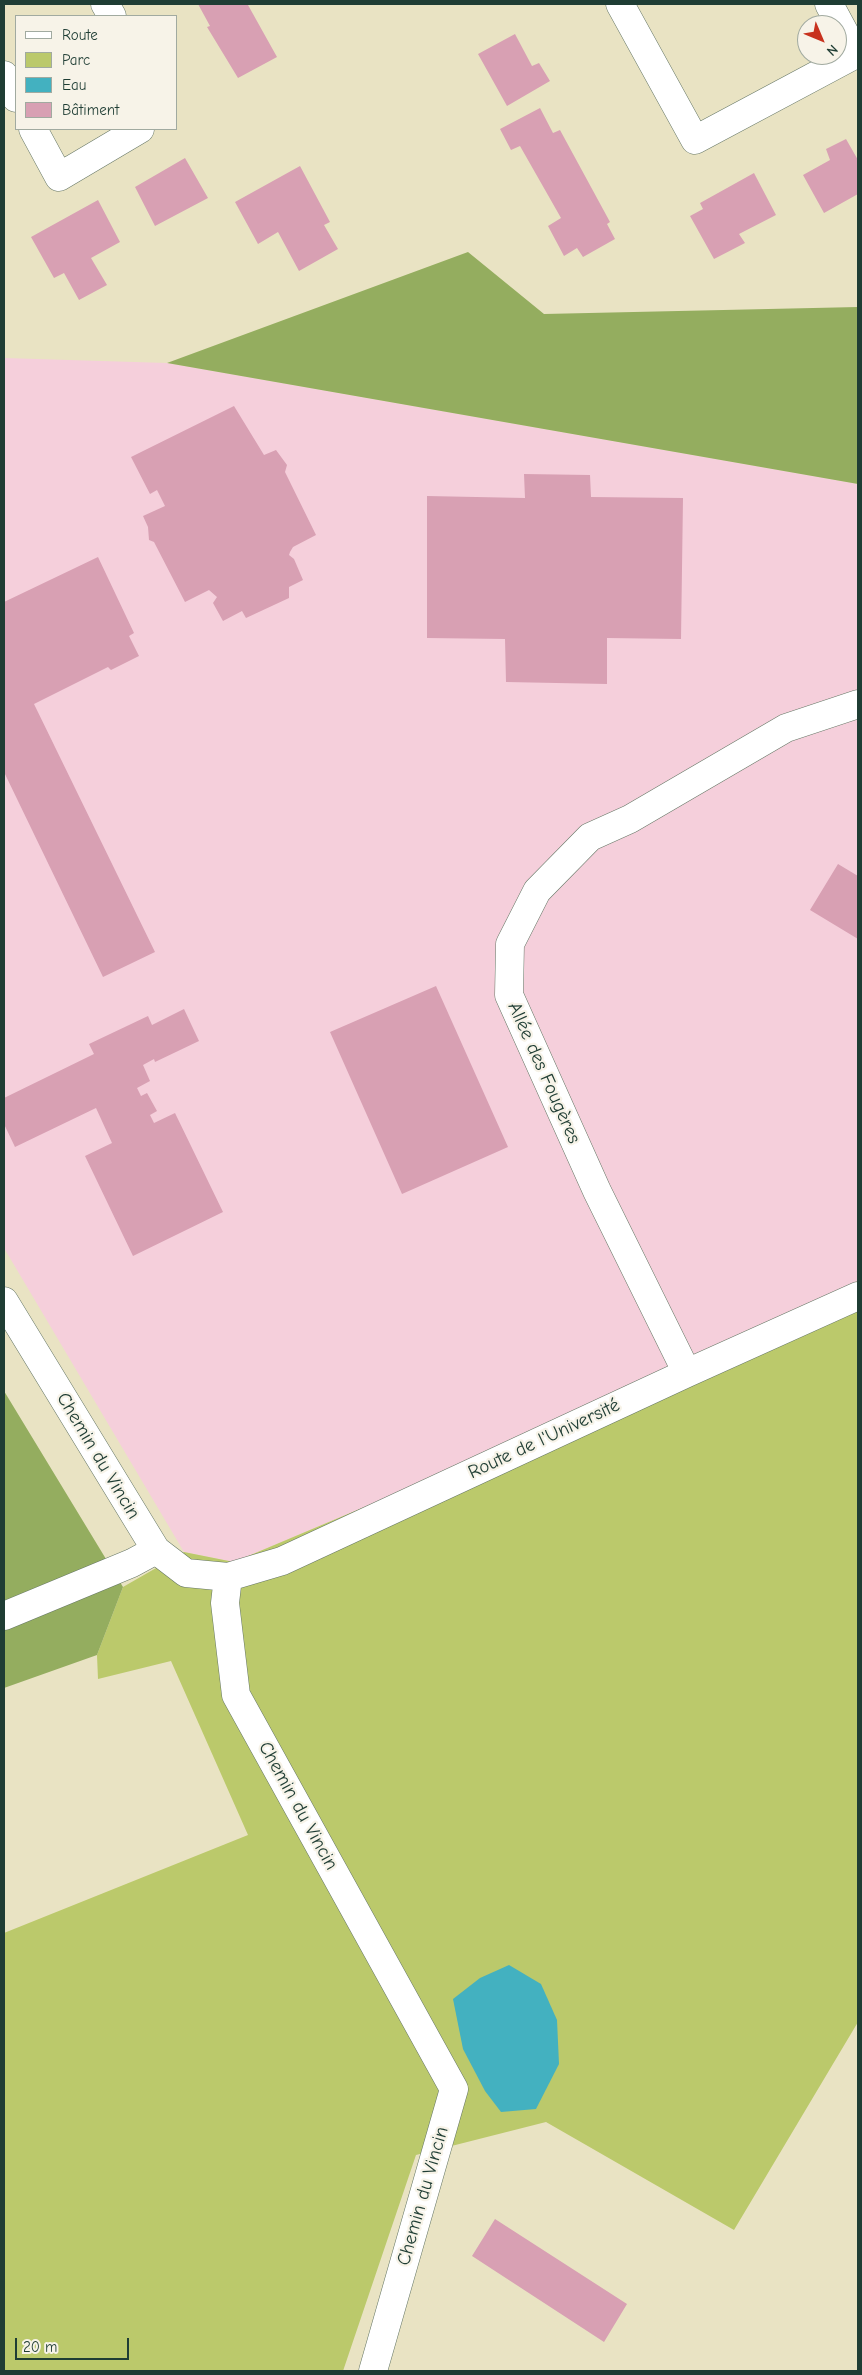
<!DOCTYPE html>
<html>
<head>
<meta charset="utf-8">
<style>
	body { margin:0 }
	#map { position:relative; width:862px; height:2375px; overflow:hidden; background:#e9e3c3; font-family:"Comic Neue",sans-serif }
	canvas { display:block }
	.frame { position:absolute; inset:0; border:5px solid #1f3d34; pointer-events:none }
	.legend { position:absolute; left:15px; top:15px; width:162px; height:115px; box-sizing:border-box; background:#f7f3e8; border:1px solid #a1aaa0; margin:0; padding:6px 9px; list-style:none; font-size:15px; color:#1f3d34 }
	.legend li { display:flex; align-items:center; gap:10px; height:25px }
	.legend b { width:25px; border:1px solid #a1aaa0 }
	.north { position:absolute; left:797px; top:15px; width:50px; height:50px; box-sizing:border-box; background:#f7f3e8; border:1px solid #a1aaa0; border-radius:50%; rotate:135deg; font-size:14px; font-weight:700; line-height:20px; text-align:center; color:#1f3d34 }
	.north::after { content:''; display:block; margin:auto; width:18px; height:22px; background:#c8321e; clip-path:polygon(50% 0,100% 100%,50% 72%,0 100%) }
	.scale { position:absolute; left:15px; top:2338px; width:114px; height:22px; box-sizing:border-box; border:2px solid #1f3d34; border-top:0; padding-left:6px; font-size:15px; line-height:18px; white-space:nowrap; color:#1f3d34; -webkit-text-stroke:4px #f7f3e8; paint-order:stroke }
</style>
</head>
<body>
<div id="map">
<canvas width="862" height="2375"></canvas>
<div class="frame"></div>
<ul class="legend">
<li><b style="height:6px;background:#fff"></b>Route</li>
<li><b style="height:14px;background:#bbc96b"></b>Parc</li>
<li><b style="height:14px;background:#43b1c0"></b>Eau</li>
<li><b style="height:14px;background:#d8a0b3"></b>Bâtiment</li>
</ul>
<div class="north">N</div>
<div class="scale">20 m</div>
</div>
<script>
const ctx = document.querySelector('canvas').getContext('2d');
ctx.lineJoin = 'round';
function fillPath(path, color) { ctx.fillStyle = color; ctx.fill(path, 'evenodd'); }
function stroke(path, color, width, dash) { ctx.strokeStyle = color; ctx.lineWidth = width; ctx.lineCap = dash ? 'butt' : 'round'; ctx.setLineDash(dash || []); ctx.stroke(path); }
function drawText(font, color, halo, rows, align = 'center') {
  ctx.font = font + ' "Comic Neue",sans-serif'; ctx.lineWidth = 4.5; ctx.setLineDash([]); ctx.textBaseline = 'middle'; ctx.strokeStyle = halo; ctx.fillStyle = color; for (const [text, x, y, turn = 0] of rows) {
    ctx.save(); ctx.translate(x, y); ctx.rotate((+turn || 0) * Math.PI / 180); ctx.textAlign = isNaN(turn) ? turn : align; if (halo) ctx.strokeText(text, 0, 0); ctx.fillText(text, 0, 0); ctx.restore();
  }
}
fillPath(new Path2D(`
	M4 358 167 363 858 484V1281L649 1387 234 1562 184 1552 4 1248Z`), '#f5cfdb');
fillPath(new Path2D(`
	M858 1281V2022L734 2230 546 2122 416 2155 343 2371H4V1933L248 1835 171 1661 98 1679 97 1655 123 1587 184 1552 234 1562 649 1387Z`), '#bbc96b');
fillPath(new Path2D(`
	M468 252 544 314 858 307V484L167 363Z
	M4 1391 123 1587 97 1655 4 1688Z`), '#94ad5f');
fillPath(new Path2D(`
	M509 1965 541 1984 557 2020 559 2064 536 2109 501 2112 485 2091 463 2049 453 1999 480 1978Z`), '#43b1c0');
fillPath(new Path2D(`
	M198 4H250L248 5 277 57 238 78 207 27 210 26Z
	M515 34 532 66 539 63 550 81 507 106 478 54Z
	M540 108 553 133 560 130 610 222 607 224 615 239 583 257 577 248 564 256 548 226 561 218 520 146 511 150 500 129Z
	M846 139 858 160V194L824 213 803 175 830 160 826 149Z
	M185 158 208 198 155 226 135 187Z
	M300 166 330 222 324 225 338 249 299 271 278 232 258 244 235 202Z
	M754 173 776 215 739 234 745 243 714 259 690 216 703 209 700 203Z
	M98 200 120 242 91 258 107 285 79 300 64 273 54 278 31 237Z
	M234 406 264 455 276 450 287 465 285 472 316 535 293 547 290 552 289 555 294 559 303 580 289 587V598L246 618 242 611 223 621 213 603 217 597 209 590 185 602 154 542 149 540 148 527 143 516 165 506 157 490 150 494 131 457Z
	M524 474 590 475 591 497 683 498 681 639 607 638V684L506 682 505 639 427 638V496L525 498Z
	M98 557 134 633 129 636 139 656 111 670 108 667 34 704 155 952 103 977 4 772V602Z
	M838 864 858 876V939L810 910Z
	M436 986 508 1147 402 1194 330 1032Z
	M184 1009 199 1041 155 1062 154 1059 143 1065 150 1081 137 1088 141 1096 147 1093 157 1111 150 1115 154 1123 175 1113 223 1212 133 1256 85 1156 112 1143 96 1108 15 1147 4 1124V1098L94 1054 89 1044 148 1016 152 1025Z
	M495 2219 627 2304 604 2342 472 2256Z`), '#d8a0b3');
const minor = new Path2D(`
	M105 4 112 16
	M620 4 695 140 856 54 829 4
	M4 75 16 98
	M33 129 59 177 140 129
	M4 1301 156 1550 186 1573 228 1577 225 1603 236 1695 454 2089 373 2371
	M687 1373 597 1191 509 995 510 944 537 891 590 837 630 819 786 728 858 704
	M228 1577 282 1561 687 1373 858 1296
	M4 1616 132 1563 156 1550`);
stroke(minor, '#676', 29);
stroke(minor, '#fff', 28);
drawText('19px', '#1f3d34', '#f7f3e8', [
	["Allée des Fougères",544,1073,66],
	["Route de l'Université",544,1439,-25],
	["Chemin du Vincin",98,1456,59],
	["Chemin du Vincin",298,1806,61],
	["Chemin du Vincin",423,2196,-74]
]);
</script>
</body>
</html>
